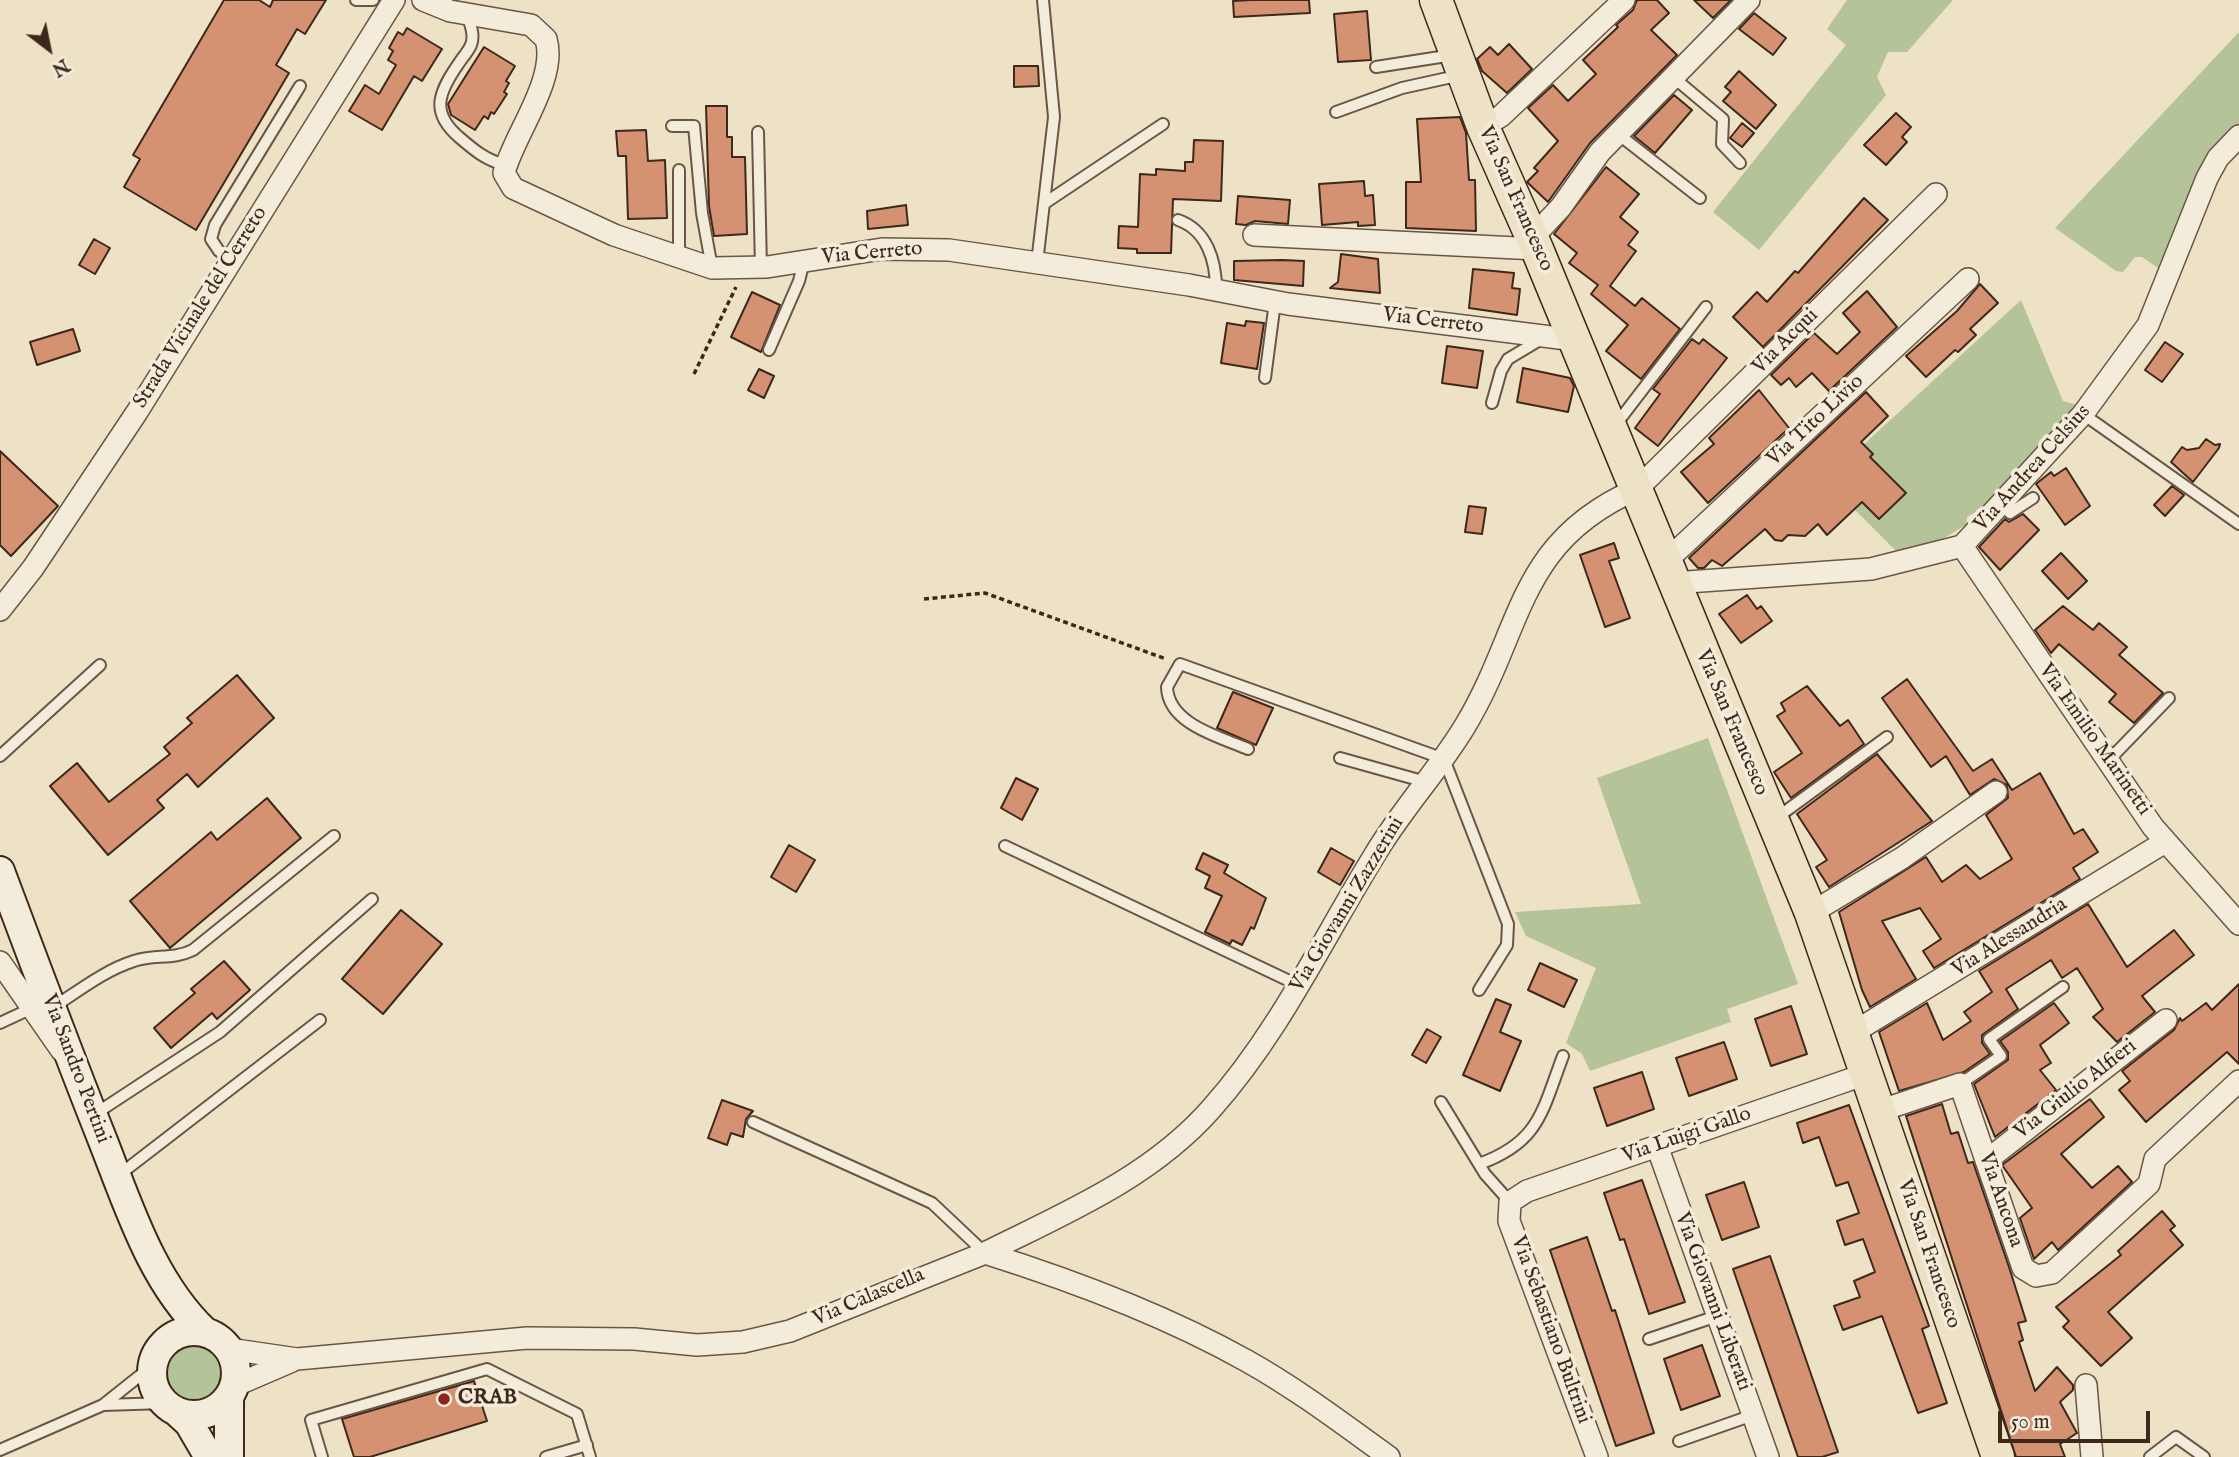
<!DOCTYPE html>
<html>
<head>
<meta charset="utf-8">
<style>
	body { margin:0 }
	#map { position:relative; width:2239px; height:1457px; overflow:hidden; background:#eee2c6; font-family:"IM FELL English",serif }
	canvas { display:block }
	.north { position:absolute; left:14px; top:14px; width:70px; height:70px; -webkit-text-stroke:5px #f4ecda; paint-order:stroke; rotate:148deg; font-size:19px; font-weight:700; line-height:28px; text-align:center; color:#3d281b }
	.north::after { content:''; display:block; margin:auto; width:24px; height:32px; background:#3d281b; clip-path:polygon(50% 0,100% 100%,50% 72%,0 100%) }
	.scale { position:absolute; left:1998px; top:1411px; width:152px; height:32px; box-sizing:border-box; border:4px solid #3d281b; border-top:0; padding-left:9px; font-size:21px; line-height:24px; white-space:nowrap; color:#3d281b; -webkit-text-stroke:5px #f4ecda; paint-order:stroke }
</style>
</head>
<body>
<div id="map">
<canvas width="2239" height="1457"></canvas>
<div class="north">N</div>
<div class="scale">50 m</div>
</div>
<script>
const ctx = document.querySelector('canvas').getContext('2d');
ctx.lineJoin = 'round';
function fillPath(path, color) { ctx.fillStyle = color; ctx.fill(path, 'evenodd'); }
function stroke(path, color, width, dash) { ctx.strokeStyle = color; ctx.lineWidth = width; ctx.lineCap = dash ? 'butt' : 'round'; ctx.setLineDash(dash || []); ctx.stroke(path); }
function drawText(font, color, halo, rows, align = 'center') {
  ctx.font = font + ' "IM FELL English",serif'; ctx.lineWidth = 7; ctx.setLineDash([]); ctx.textBaseline = 'middle'; ctx.strokeStyle = halo; ctx.fillStyle = color; for (const [text, x, y, turn = 0] of rows) {
    ctx.save(); ctx.translate(x, y); ctx.rotate((+turn || 0) * Math.PI / 180); ctx.textAlign = isNaN(turn) ? turn : align; if (halo) ctx.strokeText(text, 0, 0); ctx.fillText(text, 0, 0); ctx.restore();
  }
}
fillPath(new Path2D(`
	M1847 0H1953L1907 52H1888L1877 77 1886 95 1759 250 1713 212 1846 45 1827 29Z
	M2239 32V128L2164 272 2142 257H2135L2123 272 2116 271 2055 228Z
	M2021 300 2063 401 2084 407 1983 508 1967 517 1966 525 1922 551 1900 555 1825 480Z
	M1708 738 1798 984 1727 1009 1731 1022 1590 1071 1582 1054 1566 1043 1596 968 1526 936 1515 912 1641 904 1597 778Z
	M163 1373a31 31 0 1 1 62 0a31 31 0 1 1-62 0Z`), '#b4c498');
const building = new Path2D(`
	M224 0H259L270 7 273 0H326L305 34 297 29 276 65 289 73 196 230 124 187 140 159 133 155Z
	M1251 0H1309L1310 13 1234 17 1233 1Z
	M1637 0H1657L1669 13 1651 30 1677 55 1590 143 1548 202 1527 182 1538 171 1534 168 1558 141 1528 108 1553 85 1568 101 1596 74 1583 60 1618 27 1616 25 1633 10Z
	M1694 0H1731L1713 18Z
	M1367 11 1371 60 1338 62 1334 14Z
	M1754 13 1786 38 1773 55 1739 29Z
	M407 28 442 49 422 81 414 76 382 130 349 111 365 85 379 94 396 65 388 60 393 51 389 48 398 32 403 35Z
	M1509 44 1532 69 1507 93 1482 71 1477 59 1490 47 1498 55Z
	M484 47 515 66 506 81 509 83 504 92 507 94 494 114 491 112 488 119 484 116 475 130 451 115 448 104Z
	M1014 66H1038L1039 86 1014 87Z
	M1739 71 1776 105 1756 129 1723 101 1731 92 1725 87Z
	M1674 95 1692 110 1655 153 1634 136Z
	M706 106H727V137H732V157H745L747 234 714 236 709 206Z
	M1896 113 1911 127 1902 137 1907 142 1886 165 1864 145Z
	M1460 117 1466 133 1469 180H1475L1476 231 1406 228V182H1421L1417 119Z
	M1742 123 1754 133 1742 147 1730 138Z
	M646 130 648 161 665 160 667 218 628 219 626 156H618L616 131Z
	M1194 140 1223 141 1221 201 1173 199 1171 253H1137V249L1118 248 1119 226 1138 227 1140 174 1156 175V169L1185 171V162H1193Z
	M1606 167 1639 194 1620 217 1638 232 1628 245 1636 251 1610 286 1635 306 1642 298 1680 329 1641 379 1606 351 1628 325 1591 294 1598 285 1569 263 1577 253 1554 234Z
	M1364 181 1365 196 1373 195 1375 225 1358 226V222L1322 225 1319 184Z
	M1238 196 1290 200 1288 224 1255 221 1246 225 1236 224Z
	M1864 198 1888 220 1763 347 1733 317 1757 292 1767 302 1795 271 1798 273Z
	M906 205 908 225 868 229 867 211Z
	M94 239 110 248 95 274 79 265Z
	M1341 254 1378 259 1380 293 1330 288 1338 282Z
	M1282 260 1304 261 1303 286 1234 280V261Z
	M1473 269 1514 273 1512 288 1520 289 1517 315 1469 308Z
	M1980 284 1998 303 1970 329 1976 335 1958 352 1955 350 1926 377 1906 356 1957 311Z
	M1867 291 1897 327 1829 391 1812 373 1796 387 1789 378 1781 385 1771 375 1814 333 1837 354 1860 332 1843 313Z
	M752 292 780 305 761 352 731 337Z
	M1246 321 1264 323 1257 369 1221 363 1227 323 1245 326Z
	M73 329 80 351 37 365 30 342Z
	M1692 339 1699 344 1703 339 1727 358 1658 446 1635 428 1660 394 1653 389Z
	M2165 342 2183 354 2162 382 2145 370Z
	M1447 346 1483 351 1477 388 1442 383Z
	M1523 368 1570 378 1574 386 1568 412 1517 402Z
	M759 369 774 376 764 398 748 390Z
	M1759 390 1789 428 1708 503 1681 472 1714 444 1709 438Z
	M1866 392 1888 416 1861 442 1873 454 1870 457 1906 493 1879 519 1862 502 1827 535 1818 524 1805 536 1788 535 1782 541 1775 540 1765 529 1722 566 1712 560 1704 568H1698L1689 558Z
	M2206 439 2215 445 2220 444 2219 448 2193 482 2171 462 2182 447 2187 450 2199 448Z
	M0 451 58 506 11 556 0 545Z
	M2066 468 2090 506 2065 525 2036 484 2051 472 2054 476Z
	M2172 486 2184 495 2165 516 2154 505Z
	M1469 506 1486 508 1482 534 1465 532Z
	M2023 514 2039 530 2000 570 1979 547 2005 519 2009 522Z
	M1614 543 1619 558 1609 561 1630 618 1605 627 1580 555Z
	M2061 553 2087 581 2068 599 2042 571Z
	M1747 595 1757 609 1761 606 1772 621 1741 643 1719 614Z
	M2063 606 2093 630 2099 623 2127 647 2119 655 2163 693 2134 723 2109 702 2116 694 2059 644 2051 653 2035 630Z
	M237 675 274 718 198 787 187 774 157 800 164 808 108 855 50 786 77 763 109 802 170 754 164 747 192 723 187 718Z
	M1907 679 1973 771 1992 759 2012 790 2040 773 2074 834 2083 829 2098 852 2073 868 2080 879 1934 968 1923 951 1941 939 1920 908 1882 921 1916 979 1870 1007 1862 990 1839 912 1926 857 1942 882 1966 865 1980 879 2012 859 1986 815 2008 798 2007 785 1994 779 1970 795 1946 756 1931 767 1882 698Z
	M1807 686 1840 726 1848 720 1864 744 1791 798 1774 772 1802 753 1777 716 1785 711 1781 703Z
	M1233 692 1273 708 1256 745 1217 728Z
	M1877 754 1932 821 1829 887 1816 867 1827 860 1797 814Z
	M1016 778 1038 789 1022 820 1001 808Z
	M267 798 301 838 170 948 130 901 211 832 217 840Z
	M789 845 815 860 796 892 771 877Z
	M1331 848 1354 861 1340 885 1318 872Z
	M1203 853 1228 865 1224 873 1266 898 1254 929 1251 927 1242 945 1232 940 1230 944 1205 932 1222 896 1205 888 1210 876 1196 869Z
	M2088 904 2127 967 2174 930 2194 955 2142 996 2155 1012 2117 1042 2093 1017 2103 1009 2077 968 2062 978 2051 960 2006 989 2018 1009 1982 1035V1043L1990 1054 1964 1072 1899 1091 1879 1032 1927 1003 1943 1040 1971 1021 1964 1012 1992 992 1979 971Z
	M401 910 442 944 383 1014 342 979Z
	M224 961 250 990 217 1019 212 1013 171 1048 154 1028 195 993 191 989Z
	M1540 963 1577 980 1564 1007 1528 990Z
	M2239 984V1064L2227 1052 2146 1122 2119 1090 2130 1081 2122 1071 2174 1030 2180 1018 2182 1021 2206 1003 2212 1010Z
	M1496 999 1511 1005 1500 1032 1521 1041 1500 1091 1463 1075Z
	M2054 1003 2069 1023 2040 1045 2051 1063 2040 1070 2056 1090 1995 1137 1974 1084 2008 1060V1052L2000 1041Z
	M1791 1006 1807 1054 1771 1066 1755 1019Z
	M1427 1029 1441 1037 1426 1063 1412 1055Z
	M1724 1042 1737 1079 1689 1096 1676 1058Z
	M1642 1072 1654 1109 1607 1126 1594 1088Z
	M2090 1099 2104 1117 2061 1154 2092 1188 2118 1166 2132 1182 2058 1250 2052 1242 2034 1259 2020 1218 2032 1208 2002 1165Z
	M722 1100 753 1111 746 1119 743 1137 731 1133 727 1145 708 1138Z
	M1942 1104 1951 1134 1958 1132 1968 1163 1973 1162 2009 1267 2026 1321 2018 1323 2023 1340 2019 1342 2035 1391 2057 1367 2073 1385V1390L2060 1402 2077 1433 2060 1444 2065 1457H2016L1906 1116Z
	M1849 1105 1929 1326 1922 1329 1947 1403 1918 1413 1882 1316 1843 1330 1834 1306 1860 1297 1854 1281 1875 1272 1863 1239 1845 1245 1837 1221 1859 1213 1848 1182 1836 1186 1819 1137 1803 1143 1797 1123Z
	M1642 1180 1685 1302 1649 1314 1624 1239 1620 1240 1604 1193Z
	M1744 1182 1759 1227 1722 1240 1706 1195Z
	M2162 1211 2175 1226 2170 1230 2183 1245 2108 1312 2132 1338 2101 1366 2063 1327 2069 1321 2056 1307 2121 1255 2118 1251Z
	M1587 1237 1612 1311 1615 1310 1654 1433 1616 1446 1550 1250Z
	M1770 1256 1838 1452 1822 1457H1798L1733 1269Z
	M1702 1345 1720 1396 1681 1410 1664 1359Z
	M474 1381 487 1421 370 1457H354L342 1419Z`);
fillPath(building, '#d59272');
stroke(building, '#3d281b', 2);
const lane = new Path2D(`
	M356 0H373
	M467 14C470 24 475 35 471 45 468 52 462 58 459 63 438 93 430 113 460 138 474 150 487 161 506 165
	M1376 67 1453 55
	M1673 77 1723 119 1722 144 1740 163
	M1336 112 1402 88 1461 75
	M672 126H694L702 213 712 268
	M758 132 761 268
	M1618 134 1700 198
	M679 170V259
	M1045 203 1163 124
	M1178 220C1207 230 1216 261 1216 289
	M232 260 219 251 211 239 215 225 300 86
	M1037 263 1054 117 1043 0
	M769 350 799 281 804 261
	M1265 378 1275 302
	M1492 403 1501 371 1508 359 1543 338
	M2083 414 2239 524
	M1614 427 1706 307
	M2001 504 2010 513 2033 498
	M1248 749C1220 737 1168 724 1167 687L1180 664 1444 759 1508 924 1507 945 1479 990
	M0 756 100 665
	M1340 758 1426 782
	M2110 759 2169 698
	M1775 819 1887 737
	M1005 846 1300 986
	M52 1008C77 992 105 970 134 961 154 954 173 960 193 950L334 836
	M0 1023 30 1009
	M1960 1084 2001 1056 1989 1039 2063 987
	M1441 1102 1485 1174 1510 1202
	M95 1114 220 1032 372 899
	M753 1122 932 1203 985 1253
	M1479 1164C1540 1142 1542 1111 1563 1056
	M119 1175 320 1020
	M1649 1339 1717 1316
	M103 1405 152 1366
	M1679 1441 1753 1415
	M0 1450 103 1405 165 1403
	M322 1457 311 1420 487 1369 577 1414 590 1457
	M546 1457 587 1445
	M2150 1457 2176 1437 2204 1457`);
const street = new Path2D(`
	M423 0 450 11 531 25 546 39C558 79 513 136 504 173L513 188 614 235 712 268 767 267 882 249 949 250 1189 285 1288 304 1575 340
	M1483 127 1501 116 1624 0
	M1254 235 1537 249
	M1532 238 1561 207 1600 152 1749 0
	M1962 546 2153 827 2239 924
	M1665 562 1968 279
	M1673 583 1871 569 1962 546 2083 414 2148 325 2207 178 2218 158 2239 136
	M0 610 33 568 137 412 394 0
	M1811 913 1902 858 1996 792
	M0 962 62 1051
	M1854 1032 2165 842
	M1879 1111 1960 1084 2023 1268 2036 1276 2052 1273 2149 1184 2155 1159 2239 1081
	M1657 1146 1768 1457
	M1986 1161 2166 1020
	M985 1253C1065 1213 1150 1178 1211 1109 1279 1033 1321 942 1374 856 1401 810 1438 771 1465 726 1524 628 1516 542 1637 489L1936 194
	M229 1349 297 1359 527 1338 634 1339 697 1345 743 1342 790 1331 985 1253C1074 1281 1165 1315 1247 1361 1297 1389 1343 1424 1389 1457
	M2086 1385 2092 1457
	M234 1386 292 1361
	M1597 1457 1509 1221 1510 1202 1527 1191 1866 1074`);
const secondary = new Path2D(`
	M0 871C33 959 66 1048 101 1136 128 1204 151 1281 205 1332
	M152 1373a42 42 0 1 1 84 0a42 42 0 1 1-84 0Z
	M229 1397V1457
	M177 1412 189 1423 209 1457`);
const primary = new Path2D(`
	M1436 0 1483 127 1537 249 1811 913 1998 1457`);
stroke(lane, '#695646', 14);
stroke(street, '#695646', 24);
stroke(secondary, '#3d281b', 32);
stroke(primary, '#3d281b', 35);
stroke(new Path2D(`
	M694 374 736 287
	M924 599 985 593 1166 659`), '#3d281b', 3.5, [5, 3.5]);
stroke(lane, '#f4ecda', 10);
stroke(street, '#f4ecda', 21);
stroke(secondary, '#f4ecda', 28);
stroke(primary, '#eee2c6', 32);
for (const [x, y, r, color] of [
	[444,1399,7,"#8f2418"]
]) { const dot = new Path2D(); dot.arc(x, y, r, 0, 2 * Math.PI); ctx.fillStyle = color; ctx.fill(dot); stroke(dot, '#f4ecda', 2.5); }
drawText('21px', '#3d281b', '#f4ecda', [
	["Via San Francesco",1515,199,66],
	["Via Cerreto",872,254,-5],
	["Strada Vicinale del Cerreto",201,308,-58],
	["Via Cerreto",1433,322,7],
	["Via Acqui",1786,342,-45],
	["Via Tito Livio",1816,421,-43],
	["Via Andrea Celsius",2033,469,-48],
	["Via San Francesco",1731,723,67],
	["Via Emilio Marinetti",2094,740,55],
	["Via Giovanni Zazzerini",1348,905,-59],
	["Via Alessandria",2010,938,-32],
	["Via Sandro Pertini",75,1069,69],
	["Via Giulio Alfieri",2076,1090,-38],
	["Via Luigi Gallo",1687,1136,-19],
	["Via Ancona",2000,1200,71],
	["Via San Francesco",1928,1254,71],
	["Via Calascella",869,1298,-23],
	["Via Giovanni Liberati",1712,1302,70],
	["Via Sebastiano Bultrini",1550,1330,70]
]);
drawText('bold 21px', '#3d281b', '#f4ecda', [
	["CRAB",458,1399]
], 'left');
</script>
</body>
</html>
